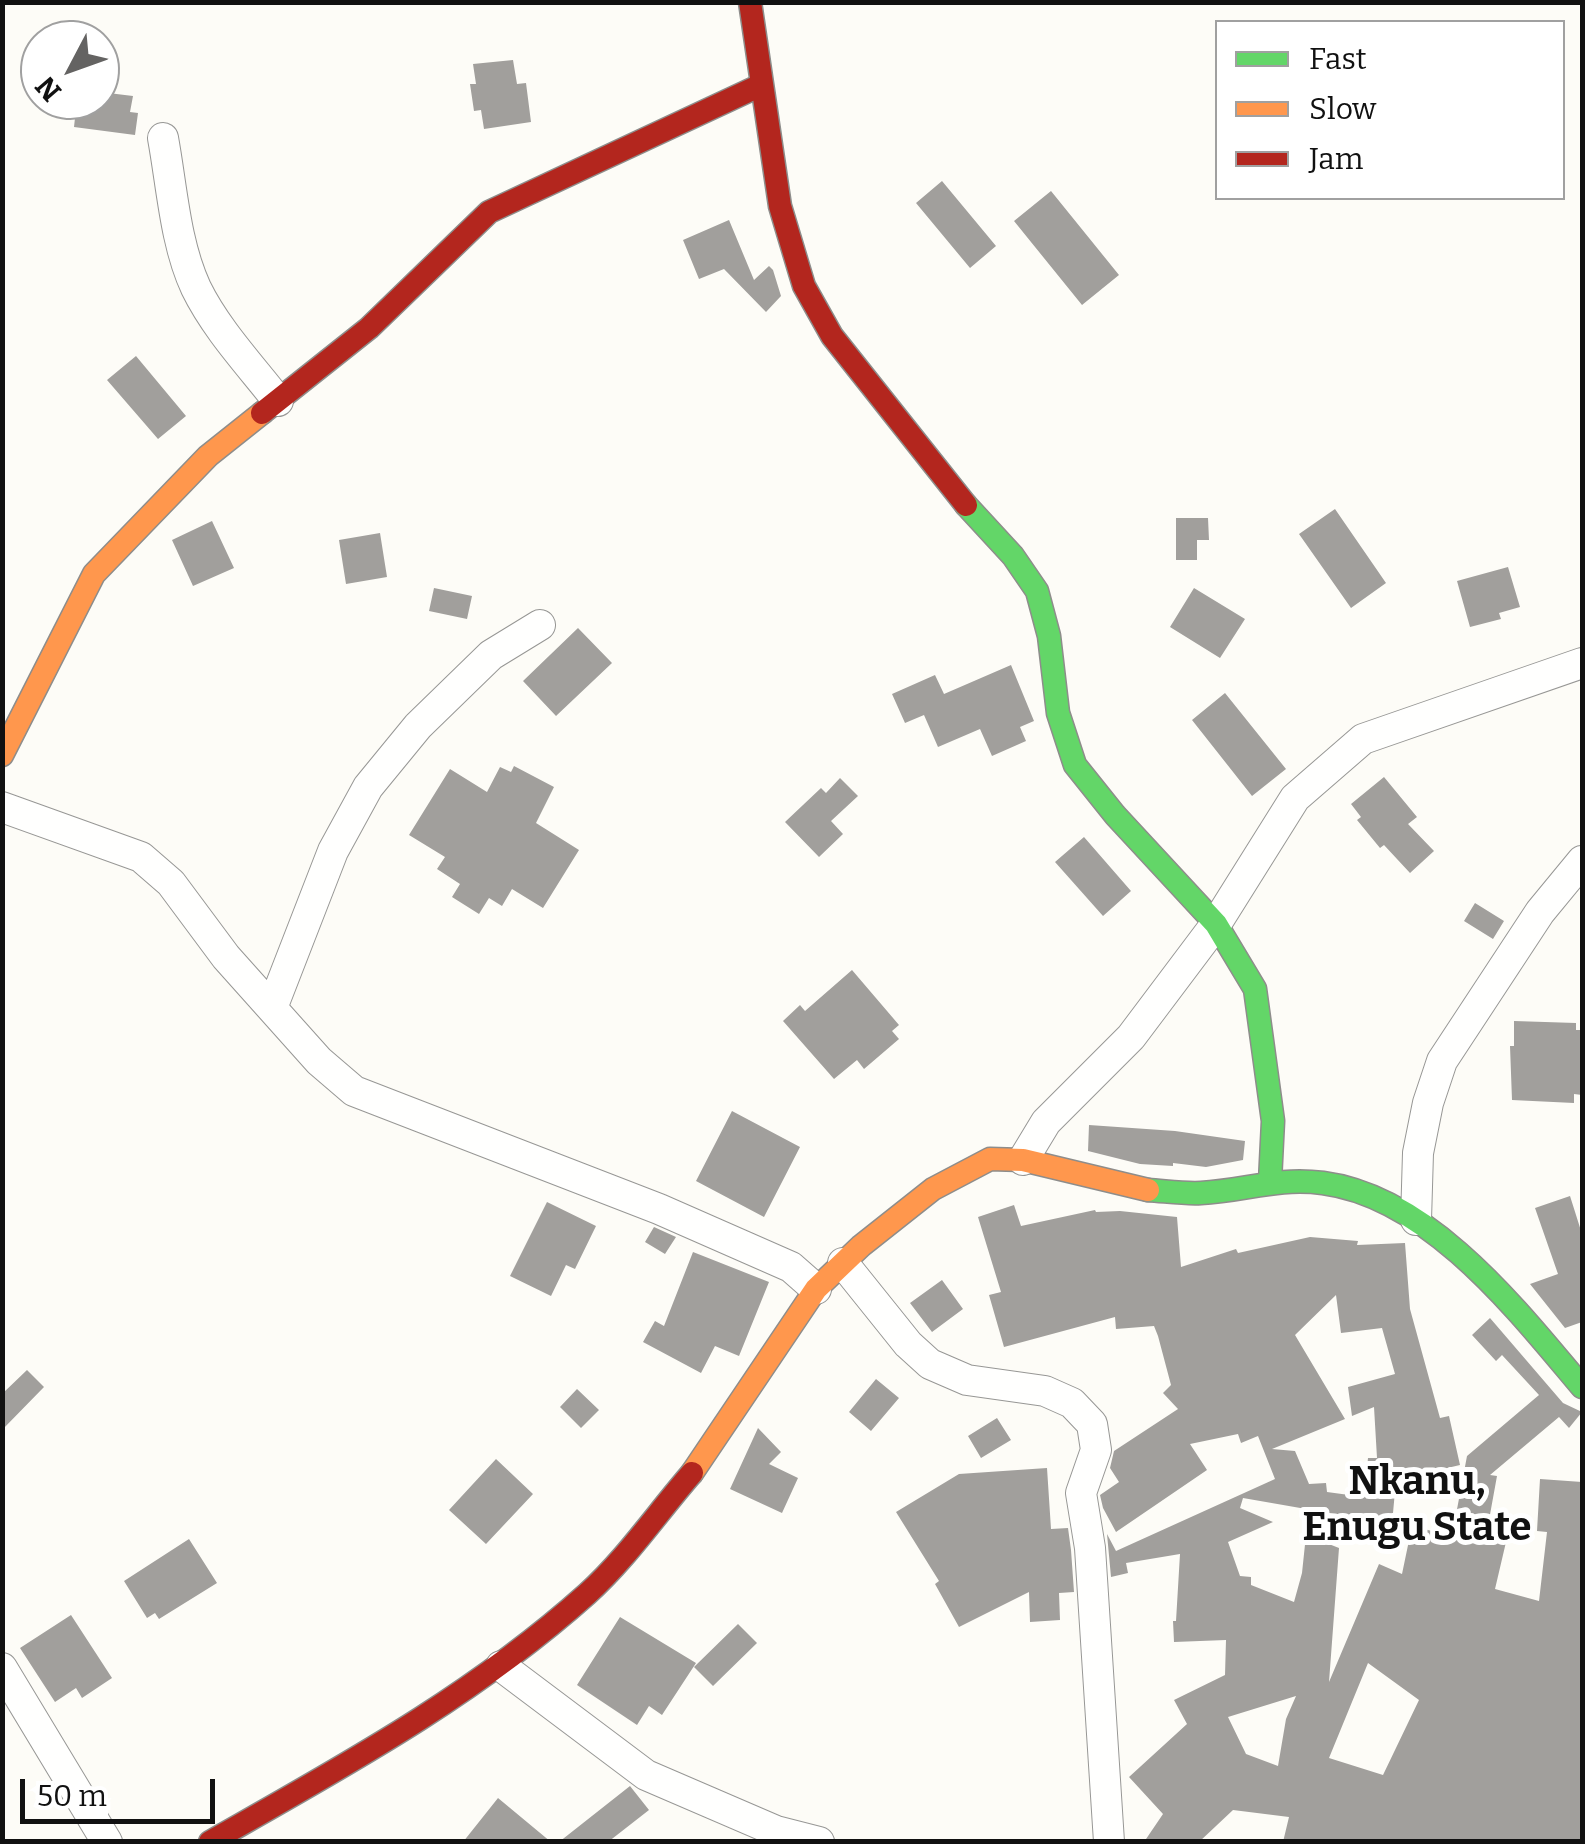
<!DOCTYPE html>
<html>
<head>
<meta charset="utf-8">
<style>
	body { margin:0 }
	#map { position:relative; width:1585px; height:1844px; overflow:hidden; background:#fdfcf7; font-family:Bitter,serif }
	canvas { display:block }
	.frame { position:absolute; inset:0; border:5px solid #111; pointer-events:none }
	.legend { position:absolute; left:1215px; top:20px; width:350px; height:180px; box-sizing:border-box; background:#fff; border:2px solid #a0a0a0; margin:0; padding:12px 18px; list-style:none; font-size:30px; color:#111 }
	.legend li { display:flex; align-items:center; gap:20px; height:50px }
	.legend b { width:50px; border:2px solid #a0a0a0 }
	.north { position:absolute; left:20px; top:20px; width:100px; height:100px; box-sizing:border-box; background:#fff; border:2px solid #a0a0a0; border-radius:50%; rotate:229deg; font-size:28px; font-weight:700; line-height:40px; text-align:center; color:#111 }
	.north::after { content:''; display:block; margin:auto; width:35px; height:45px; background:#646362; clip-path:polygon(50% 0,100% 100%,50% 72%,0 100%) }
	.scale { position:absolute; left:20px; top:1779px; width:195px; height:45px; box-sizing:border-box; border:5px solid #111; border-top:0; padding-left:12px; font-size:30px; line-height:35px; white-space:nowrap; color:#111; -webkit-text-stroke:8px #fff; paint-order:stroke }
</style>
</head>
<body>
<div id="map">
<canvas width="1585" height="1844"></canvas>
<div class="frame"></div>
<ul class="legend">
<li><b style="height:12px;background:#63d668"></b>Fast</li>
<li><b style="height:12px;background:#ff974d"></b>Slow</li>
<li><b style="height:12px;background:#b3261e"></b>Jam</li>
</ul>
<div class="north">N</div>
<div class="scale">50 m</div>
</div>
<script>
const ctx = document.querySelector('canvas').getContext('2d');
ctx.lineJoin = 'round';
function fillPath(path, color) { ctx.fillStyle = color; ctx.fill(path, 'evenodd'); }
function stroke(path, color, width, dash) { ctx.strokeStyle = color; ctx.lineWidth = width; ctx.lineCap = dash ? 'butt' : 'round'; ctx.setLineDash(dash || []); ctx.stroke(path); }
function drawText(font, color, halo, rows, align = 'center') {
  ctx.font = font + ' Bitter,serif'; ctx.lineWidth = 10; ctx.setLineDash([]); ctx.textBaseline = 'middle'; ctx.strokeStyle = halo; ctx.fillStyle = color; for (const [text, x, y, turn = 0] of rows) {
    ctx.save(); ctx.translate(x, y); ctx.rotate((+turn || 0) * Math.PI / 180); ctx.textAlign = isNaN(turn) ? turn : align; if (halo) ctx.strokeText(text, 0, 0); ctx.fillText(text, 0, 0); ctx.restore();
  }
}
fillPath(new Path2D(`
	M513 60 517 84 526 83 531 122 484 129 481 110 474 111 470 84H476L473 64Z
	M100 92 133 96 130 112 138 113 135 135 74 127 77 100H100Z
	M942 181 996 246 970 268 916 203Z
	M1051 191 1119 275 1082 305 1014 221Z
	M729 220 754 280 769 266 773 270 781 296 766 312 724 269 699 279 683 240Z
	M136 356 186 416 158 439 107 380Z
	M1335 509 1386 583 1351 608 1299 534Z
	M1176 518H1208L1209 540H1197V560H1176Z
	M212 521 234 568 193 586 172 540Z
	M380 533 387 577 346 584 339 540Z
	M1508 567 1520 607 1499 613 1501 619 1470 627 1457 581Z
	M434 588 472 596 467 619 429 611Z
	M1194 588 1245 619 1220 658 1170 627Z
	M578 628 612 663 556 716 523 681Z
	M1011 665 1034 721 1020 727 1026 741 992 756 980 729 938 747 924 715 905 723 892 694 935 675 944 694Z
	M1225 693 1286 769 1252 796 1192 720Z
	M514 766 554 787 536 823 579 850 543 908 512 889 502 906 489 898 479 914 452 897 460 884 437 869 445 857 409 835 450 769 487 792 500 767 511 772Z
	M1384 777 1417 817 1408 824 1434 851 1410 873 1384 845 1380 848 1357 820 1361 817 1351 804Z
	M840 778 858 796 831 821 843 834 819 857 785 822 821 788 826 793Z
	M1084 837 1131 891 1103 916 1055 862Z
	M1475 903 1504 921 1493 939 1464 921Z
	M852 970 899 1025 892 1031 899 1039 864 1069 857 1060 834 1079 783 1021 800 1005 805 1011Z
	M1514 1021 1576 1023V1030H1582V1095L1574 1094V1103L1512 1100 1510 1046H1514Z
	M732 1111 800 1147 764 1217 696 1181Z
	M1089 1125 1175 1131 1245 1141 1243 1160 1206 1167 1173 1163V1166L1140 1164 1088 1151Z
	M1570 1196 1582 1234V1322L1565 1328 1530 1284 1558 1274 1535 1208Z
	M547 1202 596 1226 575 1269 566 1265 551 1296 510 1276Z
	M1014 1205 1021 1226 1095 1210 1096 1212 1120 1211 1177 1217 1181 1267 1236 1249 1238 1253 1310 1237 1358 1241 1357 1245 1405 1243 1410 1309 1440 1418 1449 1416 1460 1465 1396 1480 1392 1524 1243 1498 1240 1508 1273 1522 1228 1542 1240 1576 1251 1577V1585L1294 1602 1302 1573 1306 1535 1339 1548 1329 1682 1379 1564 1402 1574 1412 1526 1452 1536 1467 1456 1539 1395 1502 1355 1496 1361 1472 1335 1490 1318 1563 1403 1582 1412 1569 1428 1559 1417 1490 1475 1497 1476 1489 1520 1510 1525 1495 1589 1539 1601 1547 1532 1537 1531 1540 1479 1582 1482V1842H1283L1289 1817 1233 1810 1199 1842H1144L1163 1814 1129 1777 1187 1724 1174 1700 1225 1675 1226 1640 1174 1642 1173 1621H1176L1180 1554 1126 1563 1128 1573 1111 1577 1107 1534 1116 1551 1275 1479 1258 1436 1241 1443 1238 1434 1190 1444 1207 1470 1116 1532 1103 1508 1100 1495 1119 1482 1110 1468 1114 1451 1178 1409 1163 1393 1171 1385 1158 1336 1154 1326 1116 1329 1115 1317 1004 1347 989 1295 1001 1292 978 1217ZM1336 1295 1341 1333 1382 1328 1395 1374 1348 1387 1352 1416 1374 1407 1377 1458H1368L1364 1497 1327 1492 1326 1483 1309 1484 1295 1451 1272 1449 1345 1419 1295 1335ZM1368 1663 1419 1700 1383 1775 1329 1758ZM1296 1696 1286 1719 1278 1766 1246 1754 1228 1717Z
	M654 1227 676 1237 665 1254 645 1242Z
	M693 1252 769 1282 739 1356 715 1346 701 1373 643 1342 655 1321 664 1326Z
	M942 1280 963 1309 932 1332 910 1303Z
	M27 1370 44 1387 2 1430V1394Z
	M876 1379 899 1398 871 1431 849 1412Z
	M577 1389 599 1410 581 1428 560 1407Z
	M997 1418 1011 1440 981 1458 968 1436Z
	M758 1428 781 1452 769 1464 798 1478 782 1513 730 1489Z
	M496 1459 533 1494 486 1544 449 1510Z
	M1047 1468 1051 1529 1068 1528 1071 1550 1074 1592 1059 1593 1060 1620 1030 1622 1029 1592 959 1627 935 1584 939 1581 896 1512 959 1474Z
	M189 1539 217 1583 159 1619 155 1613 147 1618 124 1581Z
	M71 1615 112 1678 82 1698 76 1688 55 1702 20 1648Z
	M620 1617 696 1663 662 1715 649 1706 637 1725 577 1685Z
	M738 1624 757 1643 713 1686 694 1667Z
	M630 1786 649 1810 608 1842H559Z
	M498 1798 551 1842H463Z`), '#a19f9c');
const street = new Path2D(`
	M163 138C172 187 175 243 196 288 216 329 250 365 278 401
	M2 807 141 857 171 883 226 957 319 1061 354 1091 659 1209 791 1267 816 1289
	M272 1008 333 851 368 787 418 726 491 655 540 625
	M1023 1160 1046 1122 1131 1037 1216 924 1295 798 1363 739 1582 663
	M1416 1220 1418 1153 1428 1103 1442 1061 1540 912 1582 861
	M843 1263 908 1344 930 1364 967 1380 1045 1391 1072 1403 1092 1424 1096 1450 1081 1493 1090 1548 1109 1842
	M501 1666 646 1775 776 1831 819 1842
	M2 1668 107 1842`);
const fast = new Path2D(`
	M966 505 1013 556 1037 591 1049 636 1058 713 1075 765 1115 815 1216 924 1255 989 1273 1121 1270 1181
	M1148 1190C1165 1191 1184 1194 1201 1193 1245 1191 1276 1177 1323 1183 1430 1197 1517 1310 1582 1387`);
const slow = new Path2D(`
	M2 755 94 574 208 456 262 413
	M692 1473 816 1289 861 1246 933 1189 990 1159 1023 1160 1148 1190`);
const jam = new Path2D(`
	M750 2 780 206 804 286 832 336 966 505
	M262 413 369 328 489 212 761 85
	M210 1842C342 1767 473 1696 587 1594 626 1559 658 1512 692 1473`);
stroke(street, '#979795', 32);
stroke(fast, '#8e8d8b', 25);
stroke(slow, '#8e8d8b', 25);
stroke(jam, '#8e8d8b', 25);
stroke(street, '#fffffe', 30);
stroke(fast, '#63d668', 22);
stroke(slow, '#ff974d', 22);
stroke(jam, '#b3261e', 22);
drawText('bold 40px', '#111', '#fff', [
	["Nkanu,",1417,1483],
	["Enugu State",1417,1529]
]);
</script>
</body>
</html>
